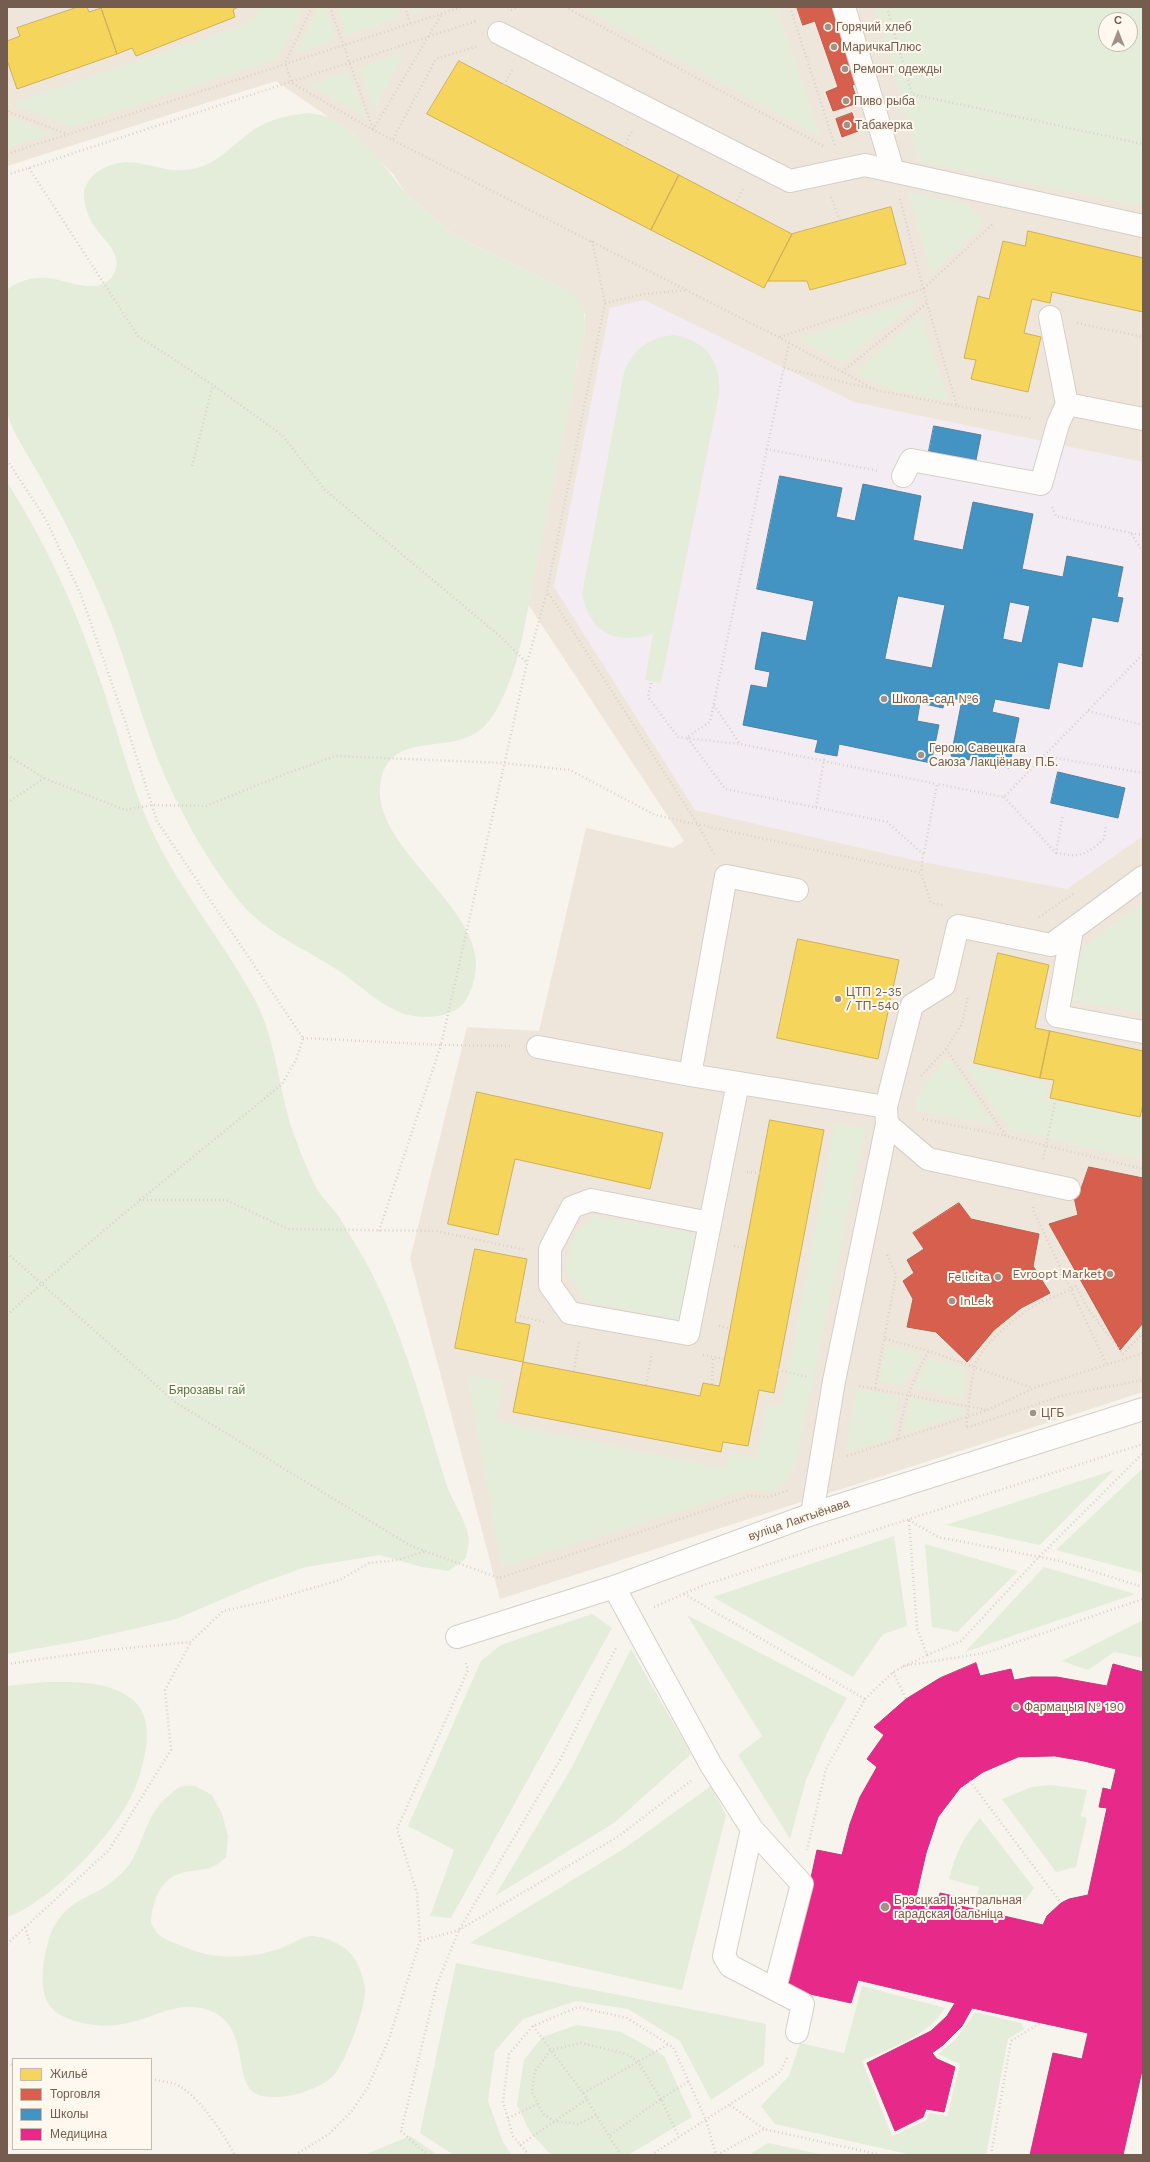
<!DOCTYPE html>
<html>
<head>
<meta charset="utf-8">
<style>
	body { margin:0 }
	#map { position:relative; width:1150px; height:2162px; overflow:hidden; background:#f7f3ed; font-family:"Work Sans",sans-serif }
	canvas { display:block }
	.frame { position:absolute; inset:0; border:8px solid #745c4e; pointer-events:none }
	.legend { position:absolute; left:12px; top:2058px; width:140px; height:92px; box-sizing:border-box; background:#fef8ef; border:1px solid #c7baaf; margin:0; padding:5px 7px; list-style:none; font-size:12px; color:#745c4e }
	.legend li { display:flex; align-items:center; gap:8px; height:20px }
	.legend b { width:20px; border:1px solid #c7baaf }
	.north { position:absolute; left:1098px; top:12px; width:40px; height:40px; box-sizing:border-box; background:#fef8ef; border:1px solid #c7baaf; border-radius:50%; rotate:0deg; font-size:11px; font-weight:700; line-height:16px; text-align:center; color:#745c4e }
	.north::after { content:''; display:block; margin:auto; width:14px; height:18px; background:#a29186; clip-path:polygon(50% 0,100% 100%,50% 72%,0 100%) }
</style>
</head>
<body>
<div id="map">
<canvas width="1150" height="2162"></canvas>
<div class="frame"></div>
<ul class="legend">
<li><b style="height:11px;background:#f6d55c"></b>Жильё</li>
<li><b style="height:11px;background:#d6604d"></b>Торговля</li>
<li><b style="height:11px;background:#4393c3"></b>Школы</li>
<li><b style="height:11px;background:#e7298a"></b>Медицина</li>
</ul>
<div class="north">С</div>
</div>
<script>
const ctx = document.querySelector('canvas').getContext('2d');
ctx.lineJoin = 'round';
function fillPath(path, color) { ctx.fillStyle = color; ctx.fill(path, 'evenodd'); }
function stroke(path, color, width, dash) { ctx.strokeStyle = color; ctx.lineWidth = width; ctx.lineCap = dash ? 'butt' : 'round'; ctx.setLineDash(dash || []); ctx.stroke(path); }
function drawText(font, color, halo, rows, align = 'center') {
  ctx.font = font + ' "Work Sans",sans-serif'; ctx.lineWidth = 4; ctx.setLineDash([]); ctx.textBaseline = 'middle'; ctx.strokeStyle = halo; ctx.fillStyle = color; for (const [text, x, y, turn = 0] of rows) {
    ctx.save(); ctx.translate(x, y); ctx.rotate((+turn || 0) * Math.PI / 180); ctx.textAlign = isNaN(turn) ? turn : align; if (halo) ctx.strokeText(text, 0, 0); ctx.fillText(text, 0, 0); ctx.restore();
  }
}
fillPath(new Path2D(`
	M7 7H1143V1392L500 1599 410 1259 467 1027 539 1031 586 828 673 848 684 841 528 604 585 330V314L567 290 455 236 407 195 393 174 355 135 276 81 7 166ZM1106 20H1130V44H1106Z`), '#efe6db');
fillPath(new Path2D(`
	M644 300 854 402 1143 462V836L1067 889 922 862 695 810 554 587 610 308Z`), '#f4ecf3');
fillPath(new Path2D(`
	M264 7H304L277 59 71 127 12 103 242 26Z
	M318 7H326L336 39 296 54Z
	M337 7H398L401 17 347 35Z
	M412 7H435L414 14Z
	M580 7H776L820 136Z
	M875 7H1143V206L919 161ZM1106 20H1130V44H1106Z
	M404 52 373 112 359 68Z
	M349 71 365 117 310 85Z
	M309 113 330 117 355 135 375 154 407 195 455 236 567 290C583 303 585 310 585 330 569 409 552 488 536 567 527 610 521 663 501 701 496 711 490 722 481 729 451 756 392 729 381 780 366 850 498 912 473 984 471 990 466 1002 461 1006 456 1011 444 1015 437 1016 403 1022 378 1001 353 981 316 952 270 938 240 902 211 867 187 824 168 783 141 723 127 657 100 596 83 556 63 518 42 480 32 461 16 439 9 419 5 409 7 396 7 385 7 353 7 321 7 290 18 281 33 277 47 278 65 279 95 296 111 278 127 257 105 242 94 226 88 217 83 202 84 191 85 185 92 175 97 172 130 150 152 172 185 170 219 168 235 139 262 125 278 117 292 115 309 113Z
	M14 117 52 134 7 148V120Z
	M909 193 970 205 984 222 931 275Z
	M912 300 916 303 843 363 798 339Z
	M921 315 948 401 888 388 854 372Z
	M675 335C708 342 721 362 719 394L661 683 645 680 653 634C616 645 590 634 582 594L624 372C634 348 649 337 675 335Z
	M7 482C46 543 77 611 100 680 116 725 127 771 145 815 172 881 220 936 254 998 278 1042 278 1094 296 1140 302 1156 309 1174 317 1189 323 1199 332 1207 339 1217 349 1234 360 1251 369 1268 404 1335 423 1408 445 1480 450 1499 464 1516 468 1534 470 1541 467 1551 466 1558L449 1571 422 1567 380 1555 306 1567 258 1584 176 1619 85 1640 7 1654Z
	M1143 903 1142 1011 1072 1000 1083 947Z
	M947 1056 993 1124 915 1110 919 1093Z
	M964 1064 1049 1083 1044 1098 1143 1118V1160L1010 1129Z
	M835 1123 865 1129 794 1469C780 1494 776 1493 749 1489L502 1567 467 1374 503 1382 496 1421 723 1469 730 1453 757 1458 767 1406H782Z
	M595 1216 699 1235 681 1320 585 1301 566 1271 573 1237Z
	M887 1345 921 1353 904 1386 880 1381Z
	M929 1358 966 1368 964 1398 914 1388Z
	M857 1389 899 1396 893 1438 850 1451 846 1447Z
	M910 1398 965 1409 964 1414 903 1434Z
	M1143 1468V1573L1056 1550Z
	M1114 1470 1040 1545 946 1525Z
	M894 1536 907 1626 883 1634 853 1677 713 1597Z
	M925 1544 1018 1571 957 1632 932 1627Z
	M1044 1567 1135 1594 965 1652Z
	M592 1614 612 1628 451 1918 430 1916 454 1850 408 1826 481 1661 501 1645Z
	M687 1615 847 1698 827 1733 806 1780 790 1839 738 1755 762 1736Z
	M1143 1620V1658L1114 1652 1088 1670 1062 1661Z
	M631 1649 691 1754 614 1823 495 1896 572 1767Z
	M45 1682C75 1682 115 1680 137 1704 147 1715 148 1734 146 1747 144 1759 141 1771 137 1783 122 1827 52 1902 7 1917V1686Z
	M1051 1785 1087 1790 1081 1816 1087 1818 1076 1867 1056 1872 1002 1799 1032 1787Z
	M195 1786 212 1795 222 1814 228 1836 226 1857C223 1860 219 1864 214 1866 204 1871 191 1870 181 1873 159 1880 152 1903 151 1923 153 1927 156 1932 159 1935 164 1939 171 1942 177 1944 211 1960 242 1960 279 1949 289 1946 300 1937 311 1936 324 1936 344 1945 352 1955 358 1963 363 1976 365 1987 367 2004 346 2062 334 2075 319 2091 279 2102 259 2095 229 2084 255 2024 205 2009 179 2001 157 2016 132 2022 117 2026 103 2027 88 2024 47 2017 39 1999 44 1961 47 1944 50 1928 62 1915 73 1901 88 1897 103 1888 112 1882 122 1874 129 1865 146 1839 145 1813 172 1793 174 1791 177 1788 180 1787 184 1785 190 1786 195 1786Z
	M711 1786 726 1815 682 1990 470 1943 625 1848Z
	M980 1818 1034 1888 1021 1906 977 1896 979 1887 949 1879C955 1855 963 1837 980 1818Z
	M456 1963 766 2024 764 2065 711 2100 680 2041 628 2009 576 2001 523 2019 495 2051 488 2101 503 2142 512 2155H454L420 2133Z
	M862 1986 945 2008C928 2036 891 2048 862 2061L892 2136 927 2120 929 2113 947 2116 960 2064 938 2054 956 2039 975 2012 1021 2023 1024 2029 1008 2039 986 2155H912L775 2124 761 2106 789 2076 800 2043 844 2053Z
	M577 2025 621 2032 664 2056 692 2117 628 2155H551L530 2132 517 2105 524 2060 542 2037Z
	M410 2136 438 2155H364Z
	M768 2143 824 2155H749Z`), '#e4edd9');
const homes = new Path2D(`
	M78 7H87L89 12 101 8 117 54 17 89 7 60V41L20 36 17 28Z
	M104 7H238L233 10 235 17 136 56 132 48 117 54 101 8Z
	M459 61 679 175 651 230 427 114Z
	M679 175 792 234 764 288 651 230Z
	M891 207 906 264 810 290 807 281H768L792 234Z
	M1028 231 1143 258V312L1052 292 1050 303 1032 299 1024 333 1041 337 1028 392 971 379 976 360 964 358 978 296 989 299 1003 241 1025 246Z
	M798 939 899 960 878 1059 777 1038Z
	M998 953 1049 965 1035 1028 1050 1031 1040 1078 974 1063Z
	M1050 1031 1143 1051V1104L1140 1117 1050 1098 1054 1080 1040 1078Z
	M477 1092 663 1133 650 1189 515 1159 498 1235 448 1224Z
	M770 1120 824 1130 774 1393 759 1390 748 1446 723 1442 721 1452 513 1412 523 1362 700 1396 703 1383 719 1386Z
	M475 1249 527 1259 515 1322 530 1325 523 1362 455 1348Z`);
fillPath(homes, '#f6d55c');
stroke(homes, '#cfb158', 1);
const shops = new Path2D(`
	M797 7H831L858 83 852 85 858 103 833 111 826 92 838 87 815 21 803 25Z
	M852 113 858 131 842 137 836 119Z
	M1089 1167 1143 1178V1323L1120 1350 1049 1224 1078 1215 1073 1193 1080 1191Z
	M959 1203 971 1219 1039 1234 1033 1266 1050 1293 1021 1308 994 1330 967 1362 936 1332 907 1327 913 1299 903 1281 914 1273 907 1260 924 1249 913 1233Z`);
fillPath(shops, '#d6604d');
stroke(shops, '#b95f4d', 1);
const schools = new Path2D(`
	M934 426 981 435 976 460 929 451Z
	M780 476 842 488 836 517 855 521 863 484 921 496 913 540 963 550 973 502 1033 514 1022 569 1063 577 1067 556 1123 567 1117 597 1123 598 1118 622 1092 617 1082 667 1058 662 1049 709 995 699 992 712 1019 718 1009 768 951 756 962 700 945 697 943 708 920 703 917 721 939 725 931 763 839 744 837 756 815 752 818 740 743 725 751 685 767 688 770 672 755 669 762 632 806 641 814 601 757 589ZM898 596 945 605 932 668 885 659ZM1010 602 1030 606 1022 643 1003 639Z
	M1058 772 1125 788 1118 818 1051 803Z`);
fillPath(schools, '#4393c3');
stroke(schools, '#5282a0', 1);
const health = new Path2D(`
	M976 1663 980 1676 1011 1669 1014 1680 1031 1677H1057L1107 1686 1113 1664 1143 1672V2066L1123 2155H1030L1053 2053 1082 2059 1088 2033 972 2008 962 2026 943 2045 932 2053 937 2059 955 2067 944 2112 926 2109 923 2117 895 2131 867 2063 931 2031 947 2016 955 2003 858 1980 851 2003 787 1989 817 1850 842 1855 850 1824 860 1797 877 1767 867 1759 884 1735 874 1727 906 1699 940 1678ZM1055 1756 1084 1761 1116 1769 1111 1790 1103 1788 1099 1807 1107 1808 1088 1895 1069 1899 1061 1903 1047 1916 1043 1925 956 1905 958 1897 940 1893 938 1902 916 1897 926 1853 938 1817 960 1788 983 1772 1018 1757Z`);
fillPath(health, '#e7298a');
stroke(health, '#c43878', 1);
const minor = new Path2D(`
	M844 7 893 171
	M499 33 790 181 865 165 1143 226
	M1050 317 1067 404 1143 419
	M903 476 911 460 1041 484 1058 424 1067 404
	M1072 930 1057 1016 1143 1032
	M538 1047 690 1075 886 1107
	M690 1075 726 876 797 890
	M887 1124 928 1159 1069 1189
	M710 1223 591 1200 572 1207 550 1249V1285L570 1313 688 1334 738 1083
	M812 1514 834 1381 887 1124 886 1107 912 1005 944 985 958 926 1051 945 1143 877
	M614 1587 711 1765 752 1829 724 1956 730 1966 803 2004 797 2032
	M457 1637 614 1587 812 1514 1143 1409
	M752 1829 802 1884 775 1988`);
stroke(minor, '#d5cfc8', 24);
stroke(new Path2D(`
	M312 7 285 63 292 83 373 130 780 338 876 390 957 406
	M330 7 373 129
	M405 7 410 23
	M565 7 825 147
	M790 7 835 146
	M887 7 912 94 1143 144
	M511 10 519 7
	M504 85 513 68
	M7 107 9 112 67 134
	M373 130 441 15
	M393 139 436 59 478 46
	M624 147 633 129
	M7 154 462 7
	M29 168 138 336 213 385 282 435 325 490 501 637 527 663
	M7 175 476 21
	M831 197 840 221
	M900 199 927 303 957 406 1033 419
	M735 204 744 187
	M592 241 605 303 547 591 697 823 714 854
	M605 303 644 294 688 290
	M1077 323 1143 337
	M780 337 923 289 994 223
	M789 343 710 722 687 737 725 789 887 822 923 854 921 873
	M784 368 872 389
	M842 372 927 303
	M766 449 879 471
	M7 460 45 518 81 595 125 721 157 821 303 1038
	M192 466 213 385
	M1052 507 1056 516 1131 533 1143 552
	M1131 533 1143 535
	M651 683 648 697 678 737 739 744
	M714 705 740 744 937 784
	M1088 711 1143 725
	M7 755 44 778 125 810 152 805 206 806 285 774 336 756 504 763 570 770 655 815 921 873 931 903 943 905
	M1044 756 1143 773
	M1004 797 1056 853 1063 814
	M7 803 44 778
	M816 807 825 754
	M924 853 937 784 1004 797 1143 654
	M1056 853C1080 858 1086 855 1104 839L1106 824
	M1039 917 1073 894
	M303 1038 441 1045 527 663 547 592
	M946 1049 1006 1136 1143 1169
	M921 1076 946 1049 962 1024 968 996
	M923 1119 1006 1136
	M1043 1159 1056 1098
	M747 1172 760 1173
	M139 1200H226L288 1229 436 1231 526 1250
	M1033 1207V1210L1106 1363
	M379 1231 441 1045 513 1046
	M734 1246 745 1248
	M7 1253 175 1402 411 1546 499 1578 750 1496 768 1497 789 1490
	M7 1315C96 1234 190 1160 282 1084L296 1060 303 1038
	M516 1315 544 1322
	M719 1326 730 1329
	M1143 1333 1123 1354 1088 1309 1076 1286C1064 1294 1050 1298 1037 1304 1019 1314 988 1340 978 1358 971 1371 968 1412 966 1428L1064 1395 1143 1380
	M885 1339 929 1351 1033 1388
	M703 1355 724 1359
	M778 1370 809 1377
	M574 1371 579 1340
	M712 1384 713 1357
	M646 1385 652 1353
	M859 1386 987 1410
	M875 1388 896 1275 887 1254
	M898 1439C903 1406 912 1379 929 1351
	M847 1456 988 1410 1034 1388 1143 1353
	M909 1520 938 1537 1060 1561 1143 1587
	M684 1594 865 1699 826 1769 807 1850
	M654 1607 704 1585 1143 1444
	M927 1655 961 1641 1038 1558 1143 1453
	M7 1664 97 1651 191 1642 223 1611 268 1601 340 1580 369 1563 398 1560 426 1551
	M903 1666 985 1653 1143 1599
	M893 1672 906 1699
	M865 1699 893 1672 927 1655 917 1628 909 1520
	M970 1781 1061 1903
	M25 1927 30 1943
	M420 1941 459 1930 619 1836 692 1780
	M7 1944 109 1850 171 1750 165 1690 191 1642
	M533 2026 583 2093 669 2044
	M7 2063 13 2065
	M151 2079C159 2081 168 2082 175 2084 197 2092 224 2135 235 2155
	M583 2093 609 2136
	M730 2105 764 2129
	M596 2115 579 2124 554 2121 543 2114 532 2092 535 2071 551 2050 581 2043 627 2054 638 2062 661 2099 689 2081
	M508 2118 538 2104
	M520 2145 587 2099
	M295 2155 329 2134 351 2112 367 2089 389 2039 420 1941 417 1893 397 1829 468 1670 465 1661
	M429 2155 417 2146 401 2131 437 1984 459 1930 560 1760 617 1646
	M529 2155 513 2136 503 2102 509 2054 533 2026 578 2007 627 2018 673 2047 706 2120 716 2155
	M621 2155 609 2136 661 2099 679 2137
	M651 2155 780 2072 788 2056
	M717 2155 764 2129 881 2155
	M991 2155 1011 2041 1042 2022`), '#d8d1cc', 2.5, [1, 3]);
stroke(minor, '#fefdfc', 22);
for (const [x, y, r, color] of [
	[828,27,4,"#a29186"],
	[834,47,4,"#a29186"],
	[845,69,4,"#a29186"],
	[846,101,4,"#a29186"],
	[847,125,4,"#a29186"],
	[884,699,4,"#a29186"],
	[921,755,4,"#a29186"],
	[838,999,4,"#a29186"],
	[1110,1274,4,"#a29186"],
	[998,1277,4,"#a29186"],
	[952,1301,4,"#a29186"],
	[1033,1413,4,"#a29186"],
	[1016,1707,4,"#a29186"],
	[885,1907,5,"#a29186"]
]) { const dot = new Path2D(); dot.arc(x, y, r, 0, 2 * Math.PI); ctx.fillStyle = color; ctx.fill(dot); stroke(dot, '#fef8ef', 1.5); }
drawText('12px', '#745c4e', '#fef8ef', [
	["Горячий хлеб",836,27],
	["МаричкаПлюс",842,47],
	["Ремонт одежды",853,69],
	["Пиво рыба",854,101],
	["Табакерка",855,125],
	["Школа-сад №6",892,699],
	["Герою Савецкага",929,748],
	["Саюза Лакціёнаву П.Б.",929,762],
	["ЦТП 2-35",846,992],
	["/ ТП-540",846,1006],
	["Evroopt Market",1102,1274,"right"],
	["Felicita",990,1277,"right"],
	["InLek",960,1301],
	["ЦГБ",1041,1413],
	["Фармацыя № 190",1024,1707],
	["Брэсцкая цэнтральная",894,1900],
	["гарадская бальніца",894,1914]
], 'left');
drawText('12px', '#547947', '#fef8ef', [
	["Бярозавы гай",207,1390]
]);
drawText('12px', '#745c4e', '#fef8ef', [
	["вуліца Лактыёнава",799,1520,-19]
]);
</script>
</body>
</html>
